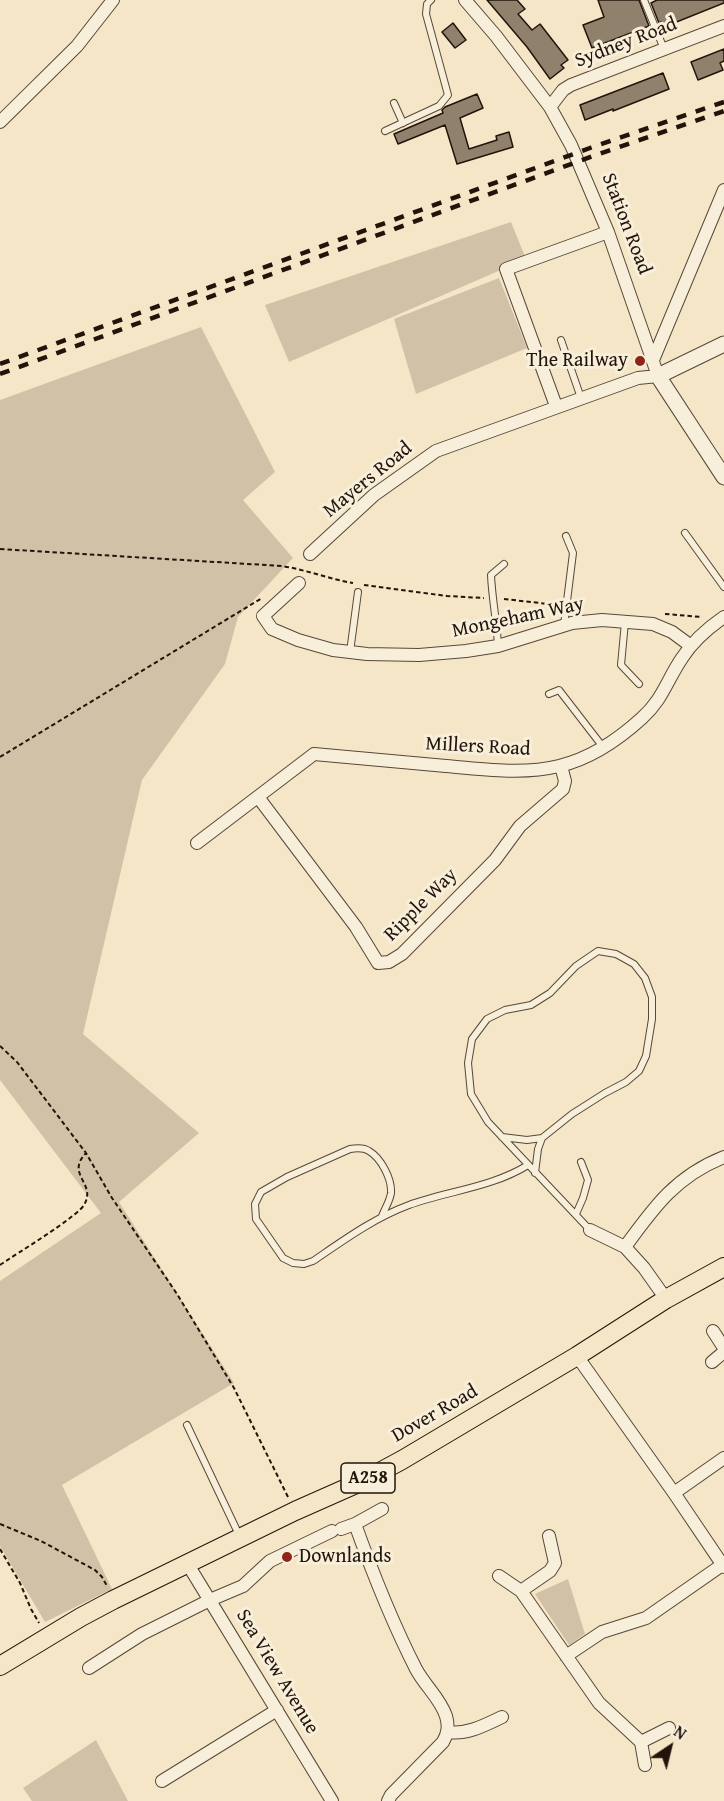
<!DOCTYPE html>
<html>
<head>
<meta charset="utf-8">
<style>
	body { margin:0 }
	#map { position:relative; width:724px; height:1801px; overflow:hidden; background:#f5e6c7; font-family:"Gentium Book Plus",serif }
	canvas { display:block }
	.north { position:absolute; left:640px; top:1717px; width:60px; height:60px; -webkit-text-stroke:4px #f8efdb; paint-order:stroke; rotate:35deg; font-size:16px; font-weight:700; line-height:24px; text-align:center; color:#22140a }
	.north::after { content:''; display:block; margin:auto; width:21px; height:27px; background:#22140a; clip-path:polygon(50% 0,100% 100%,50% 72%,0 100%) }
</style>
</head>
<body>
<div id="map">
<canvas width="724" height="1801"></canvas>
<div class="north">N</div>
</div>
<script>
const ctx = document.querySelector('canvas').getContext('2d');
ctx.lineJoin = 'round';
function fillPath(path, color) { ctx.fillStyle = color; ctx.fill(path, 'evenodd'); }
function stroke(path, color, width, dash) { ctx.strokeStyle = color; ctx.lineWidth = width; ctx.lineCap = dash ? 'butt' : 'round'; ctx.setLineDash(dash || []); ctx.stroke(path); }
function drawText(font, color, halo, rows, align = 'center') {
  ctx.font = font + ' "Gentium Book Plus",serif'; ctx.lineWidth = 6; ctx.setLineDash([]); ctx.textBaseline = 'middle'; ctx.strokeStyle = halo; ctx.fillStyle = color; for (const [text, x, y, turn = 0] of rows) {
    ctx.save(); ctx.translate(x, y); ctx.rotate((+turn || 0) * Math.PI / 180); ctx.textAlign = isNaN(turn) ? turn : align; if (halo) ctx.strokeText(text, 0, 0); ctx.fillText(text, 0, 0); ctx.restore();
  }
}
fillPath(new Path2D(`
	M511 222 526 259 289 362 265 305Z
	M499 278 527 348 416 394 394 319Z
	M201 327 275 472 243 500 293 558 238 617 225 664 142 780 83 1034 199 1133 119 1202 234 1383 62 1485 112 1589 45 1622 0 1546V1281L101 1213 0 1080V400Z
	M568 1579 585 1634 569 1645 535 1594Z
	M96 1740 128 1801H32L23 1788Z`), '#d1c2a7');
const building = new Path2D(`
	M487 0H517L525 9 518 14 532 30 540 24 568 60 561 65 564 68 550 79 527 47Z
	M598 0H639L649 26 592 48 583 25 604 17Z
	M657 0H724V3L664 27 661 22 659 23 651 3Z
	M453 23 466 40 455 48 442 32Z
	M724 49V61L720 63 723 70 698 80 691 62Z
	M663 73 669 89 613 111V109L585 120 580 105Z
	M477 94 483 108 460 118 469 149 497 140 496 136 509 132 513 147 457 164 445 125 398 144 394 134 443 113 442 110 445 107Z`);
fillPath(building, '#90816c');
stroke(building, '#22140a', 1.5);
const service = new Path2D(`
	M644 0 664 49
	M394 103 403 123
	M385 131 439 106 448 95 426 14 427 4 431 0
	M561 340 581 398
	M685 533 724 587
	M625 622 621 665 639 684
	M564 625 573 553 566 536
	M498 646C497 622 492 599 491 575L504 564
	M350 652 358 592
	M549 694 559 690 603 747
	M502 1137 527 1140 542 1138 572 1114 605 1093 626 1082 639 1071 646 1056 652 1019V997L645 978 634 964 616 954 598 951 576 966 550 993 531 1005 505 1010 487 1019 472 1039 468 1063 471 1094 488 1122 590 1230
	M535 1173 538 1149 542 1138
	M576 1214 583 1198 588 1180 581 1162
	M382 1216C385 1208 390 1201 391 1193 392 1179 381 1158 369 1151 363 1147 356 1148 350 1149L287 1177 261 1192 255 1204 256 1219 283 1258 293 1263 304 1264 313 1261C344 1240 374 1218 409 1205 448 1191 493 1187 528 1165
	M187 1425 240 1537`);
const minor = new Path2D(`
	M550 107 563 90 571 85 724 26
	M0 122 77 46 113 0
	M653 360 724 190
	M556 406 506 269 608 232
	M310 554 374 495 436 451 638 378 658 376 608 232 571 145 550 107 496 36 465 0
	M299 583 263 616 272 629 298 640 333 650 367 654 419 655 466 651 498 646 572 623 602 620 653 624 672 632 691 646
	M258 797 356 927 378 963 389 962 402 954 495 860 520 826 563 789 565 781 561 766
	M197 843 314 754C358 758 402 762 446 766 484 769 522 775 559 766 589 759 619 739 642 718 663 699 667 680 682 658 693 641 708 628 724 617
	M590 1230 625 1247 644 1268 666 1299
	M625 1247C654 1207 676 1176 724 1157
	M713 1331 724 1348
	M577 1356 674 1493 724 1567
	M712 1362 724 1352
	M674 1493 724 1458
	M355 1524C373 1574 392 1622 416 1669 425 1686 440 1698 446 1716 449 1726 448 1733 443 1742L391 1795 388 1801
	M341 1529 355 1524 382 1509
	M187 1563 332 1801
	M499 1576 521 1591 599 1703 641 1742 645 1765
	M521 1591 550 1571 555 1563 549 1536
	M566 1656 602 1632 646 1618 722 1565
	M89 1668 142 1634 210 1600 243 1586 270 1561 332 1531
	M448 1732C467 1735 485 1725 502 1717
	M641 1742 669 1728
	M162 1781 277 1710`);
const tertiary = new Path2D(`
	M724 344 658 376 724 477`);
const primary = new Path2D(`
	M0 1666 81 1617 113 1600 295 1511 365 1480 402 1460 577 1356 666 1299 724 1267`);
stroke(service, '#574839', 8);
stroke(minor, '#574839', 14);
stroke(tertiary, '#574839', 17);
stroke(primary, '#22140a', 20);
stroke(new Path2D(`
	M0 549 282 566C307 570 329 579 353 583
	M364 585 447 596 484 598
	M504 599 558 605
	M665 614 702 617
	M0 757 262 598
	M0 1046 17 1062 86 1153 112 1198 177 1294 234 1388 288 1497
	M0 1265C16 1254 77 1217 84 1205 97 1183 65 1175 86 1153
	M0 1524 41 1541 95 1570 102 1577 107 1586
	M0 1549 20 1583 31 1609 39 1623`), '#22140a', 2, [4.5, 3]);
stroke(service, '#f8efdb', 6);
stroke(minor, '#f8efdb', 12);
stroke(tertiary, '#f8efdb', 15);
stroke(primary, '#f5e6c7', 18);
stroke(new Path2D(`
	M0 364 590 148 724 102
	M0 374 593 156 724 111`), '#22140a', 4.5, [10, 10]);
for (const [x, y, r, color] of [
	[640,361,6,"#8f2418"],
	[287,1557,6,"#8f2418"]
]) { const dot = new Path2D(); dot.arc(x, y, r, 0, 2 * Math.PI); ctx.fillStyle = color; ctx.fill(dot); stroke(dot, '#f8efdb', 2); }
for (const [x, y, w] of [
	[368,1478,54]
]) { const box = new Path2D(); box.roundRect(x - w / 2, y - 15, w, 30, 4.5); ctx.fillStyle = '#f8efdb'; ctx.fill(box); stroke(box, '#22140a', 1.5); }
drawText('bold 18px', '#22140a', null, [
	["A258",368,1478]
]);
drawText('20px', '#22140a', '#f8efdb', [
	["Sydney Road",626,43,-21],
	["Station Road",626,224,69],
	["Mayers Road",368,480,-39],
	["Mongeham Way",518,618,-12],
	["Millers Road",478,747,3],
	["Ripple Way",421,905,-45],
	["Dover Road",435,1414,-30],
	["Sea View Avenue",277,1672,59]
]);
drawText('20px', '#22140a', '#f8efdb', [
	["The Railway",628,361],
	["Downlands",299,1557,"left"]
], 'right');
</script>
</body>
</html>
